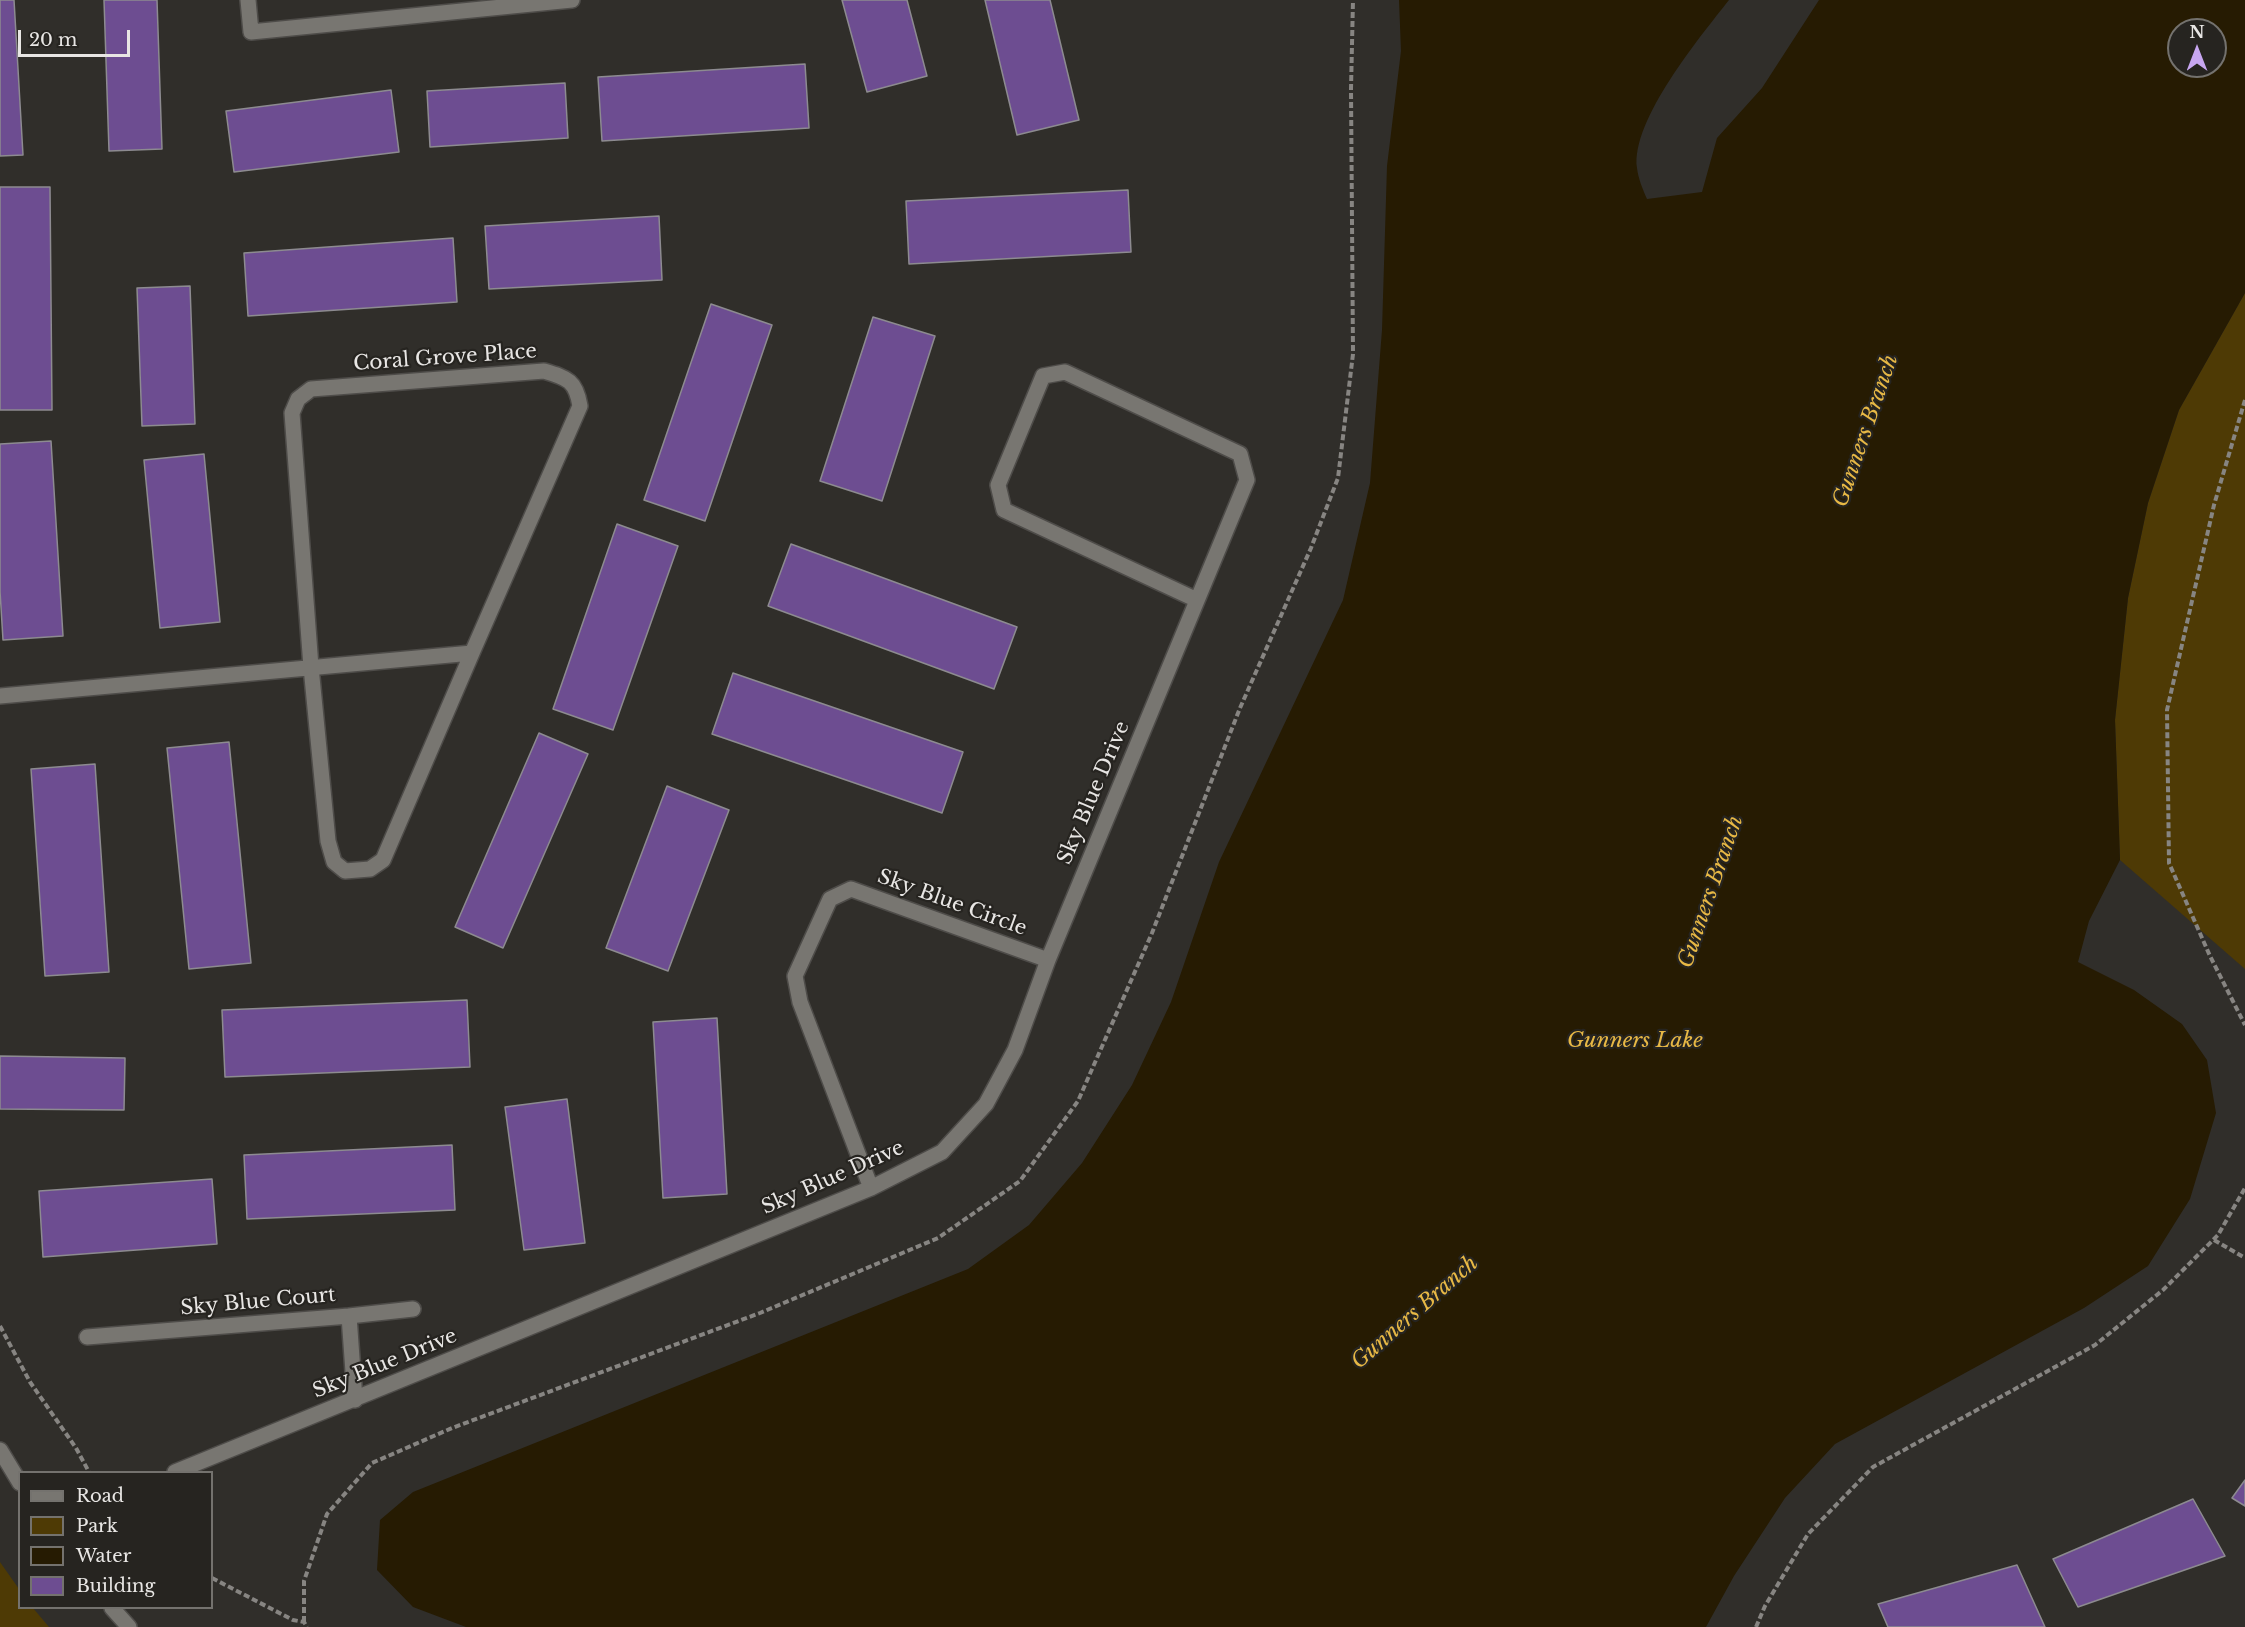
<!DOCTYPE html>
<html>
<head>
<meta charset="utf-8">
<style>
	body { margin:0 }
	#map { position:relative; width:2245px; height:1627px; overflow:hidden; background:#302e2a; font-family:"Libre Baskerville",serif }
	canvas { display:block }
	.legend { position:absolute; left:18px; top:1471px; width:195px; height:138px; box-sizing:border-box; background:#262420; border:2px solid #74726e; margin:0; padding:8px 10px; list-style:none; font-size:18px; color:#e8e6e4 }
	.legend li { display:flex; align-items:center; gap:12px; height:30px }
	.legend b { width:30px; border:2px solid #74726e }
	.north { position:absolute; left:2167px; top:18px; width:60px; height:60px; box-sizing:border-box; background:#262420; border:2px solid #74726e; border-radius:50%; rotate:0deg; font-size:16px; font-weight:700; line-height:24px; text-align:center; color:#e8e6e4 }
	.north::after { content:''; display:block; margin:auto; width:21px; height:27px; background:#c7a6f0; clip-path:polygon(50% 0,100% 100%,50% 72%,0 100%) }
	.scale { position:absolute; left:18px; top:30px; width:112px; height:27px; box-sizing:border-box; border:3px solid #e8e6e4; border-top:0; padding-left:8px; font-size:18px; line-height:21px; white-space:nowrap; color:#e8e6e4; -webkit-text-stroke:4px #262420; paint-order:stroke }
</style>
</head>
<body>
<div id="map">
<canvas width="2245" height="1627"></canvas>
<ul class="legend">
<li><b style="height:8px;background:#787671"></b>Road</li>
<li><b style="height:16px;background:#4e3a05"></b>Park</li>
<li><b style="height:16px;background:#261b02"></b>Water</li>
<li><b style="height:16px;background:#6d4d91"></b>Building</li>
</ul>
<div class="north">N</div>
<div class="scale">20 m</div>
</div>
<script>
const ctx = document.querySelector('canvas').getContext('2d');
ctx.lineJoin = 'round';
function fillPath(path, color) { ctx.fillStyle = color; ctx.fill(path, 'evenodd'); }
function stroke(path, color, width, dash) { ctx.strokeStyle = color; ctx.lineWidth = width; ctx.lineCap = dash ? 'butt' : 'round'; ctx.setLineDash(dash || []); ctx.stroke(path); }
function drawText(font, color, halo, rows, align = 'center') {
  ctx.font = font + ' "Libre Baskerville",serif'; ctx.lineWidth = 4.5; ctx.setLineDash([]); ctx.textBaseline = 'middle'; ctx.strokeStyle = halo; ctx.fillStyle = color; for (const [text, x, y, turn = 0] of rows) {
    ctx.save(); ctx.translate(x, y); ctx.rotate((+turn || 0) * Math.PI / 180); ctx.textAlign = isNaN(turn) ? turn : align; if (halo) ctx.strokeText(text, 0, 0); ctx.fillText(text, 0, 0); ctx.restore();
  }
}
fillPath(new Path2D(`
	M2245 293V969L2120 860 2115 720 2128 598 2148 503 2179 410Z
	M0 1562 19 1589 20 1608H33L49 1627H0Z`), '#4e3a05');
fillPath(new Path2D(`
	M1399 0H1729C1700 37 1631 120 1637 168 1638 178 1643 190 1647 199L1702 192 1717 138 1762 88 1819 0H2245V293L2179 410 2148 503 2128 598 2115 720 2120 860 2089 921 2078 962 2134 990 2182 1024 2207 1060 2216 1113 2190 1199 2148 1266 2084 1308 1835 1444 1785 1498 1734 1576 1706 1627H466L413 1607 377 1570 380 1520 413 1492 968 1269 1029 1225 1082 1163 1132 1085 1171 1002 1219 862 1343 600 1370 483 1382 330 1387 166 1401 51ZM2179 30H2215V66H2179Z`), '#261b02');
const building = new Path2D(`
	M0 0H14L23 155 0 156Z
	M104 0H157L162 149 109 151Z
	M842 0H907L927 76 867 92Z
	M985 0H1050L1079 120 1017 135Z
	M805 64 809 128 602 141 598 77Z
	M565 83 568 138 430 147 427 91Z
	M391 90 399 152 234 172 226 111Z
	M0 187H50L52 410H0Z
	M1128 190 1131 252 909 264 906 201Z
	M659 216 662 280 489 289 485 226Z
	M453 238 457 302 248 316 244 253Z
	M190 286 195 424 142 426 137 288Z
	M711 304 772 325 705 521 644 500Z
	M873 317 935 336 882 501 820 481Z
	M51 441 63 636 3 640 0 591V444Z
	M204 454 220 622 160 628 144 460Z
	M617 524 678 546 613 730 553 709Z
	M791 544 1017 627 994 689 768 606Z
	M733 673 963 752 942 813 712 734Z
	M539 733 588 754 503 948 455 927Z
	M229 742 251 963 189 969 167 748Z
	M95 764 109 972 45 976 31 769Z
	M667 786 729 810 668 971 606 948Z
	M467 1000 470 1067 225 1077 222 1010Z
	M717 1018 727 1194 663 1198 653 1022Z
	M0 1056 125 1058 124 1110 0 1109Z
	M567 1099 585 1243 524 1250 505 1107Z
	M452 1145 455 1210 247 1219 244 1155Z
	M212 1179 217 1244 43 1257 39 1191Z
	M2245 1480V1506L2232 1498Z
	M2193 1499 2225 1556 2078 1607 2053 1559Z
	M2017 1565 2045 1627H1888L1878 1604Z`);
fillPath(building, '#6d4d91');
stroke(building, '#8d8b90', 1.5);
const minor = new Path2D(`
	M248 0 251 32 572 0
	M0 696 472 653 580 406C576 381 568 378 544 371L311 389 298 399 292 413 311 667 328 841 334 862 345 871 370 869 383 860 472 653
	M871 1188 800 1002 795 976 830 899 851 889 1048 960
	M349 1316 413 1309
	M87 1337 349 1316 355 1400
	M0 1450 20 1483
	M175 1472 871 1188 942 1152 986 1104 1015 1050 1048 960 1247 480 1240 454 1065 372 1043 376 998 485 1004 510 1197 600
	M112 1608 129 1627`);
stroke(minor, '#4e4c49', 18);
stroke(new Path2D(`
	M2245 400 2214 505 2167 710 2169 863 2210 956 2245 1025
	M2214 1240 2245 1258
	M0 1326 30 1382 76 1448 89 1472
	M212 1578 293 1620 304 1622 307 1627
	M304 1622V1581L327 1514 372 1463 452 1428 760 1313 938 1238 1020 1181 1078 1101 1152 933 1240 708 1311 548 1338 478 1353 354 1351 89 1353 0
	M1756 1627 1765 1606 1808 1534 1873 1467 2095 1345 2163 1290 2218 1235 2245 1188`), '#878582', 4, [6, 3]);
stroke(minor, '#787671', 15);
drawText('20px', '#e8e6e4', '#262420', [
	["Coral Grove Place",445,358,-4],
	["Sky Blue Drive",1094,793,-67],
	["Sky Blue Circle",952,903,20],
	["Sky Blue Drive",833,1178,-24],
	["Sky Blue Court",258,1302,-5],
	["Sky Blue Drive",385,1364,-22]
]);
drawText('italic 21px', '#e7b845', '#262420', [
	["Gunners Branch",1866,431,-71],
	["Gunners Branch",1711,892,-71],
	["Gunners Lake",1635,1041],
	["Gunners Branch",1415,1313,-41]
]);
</script>
</body>
</html>
